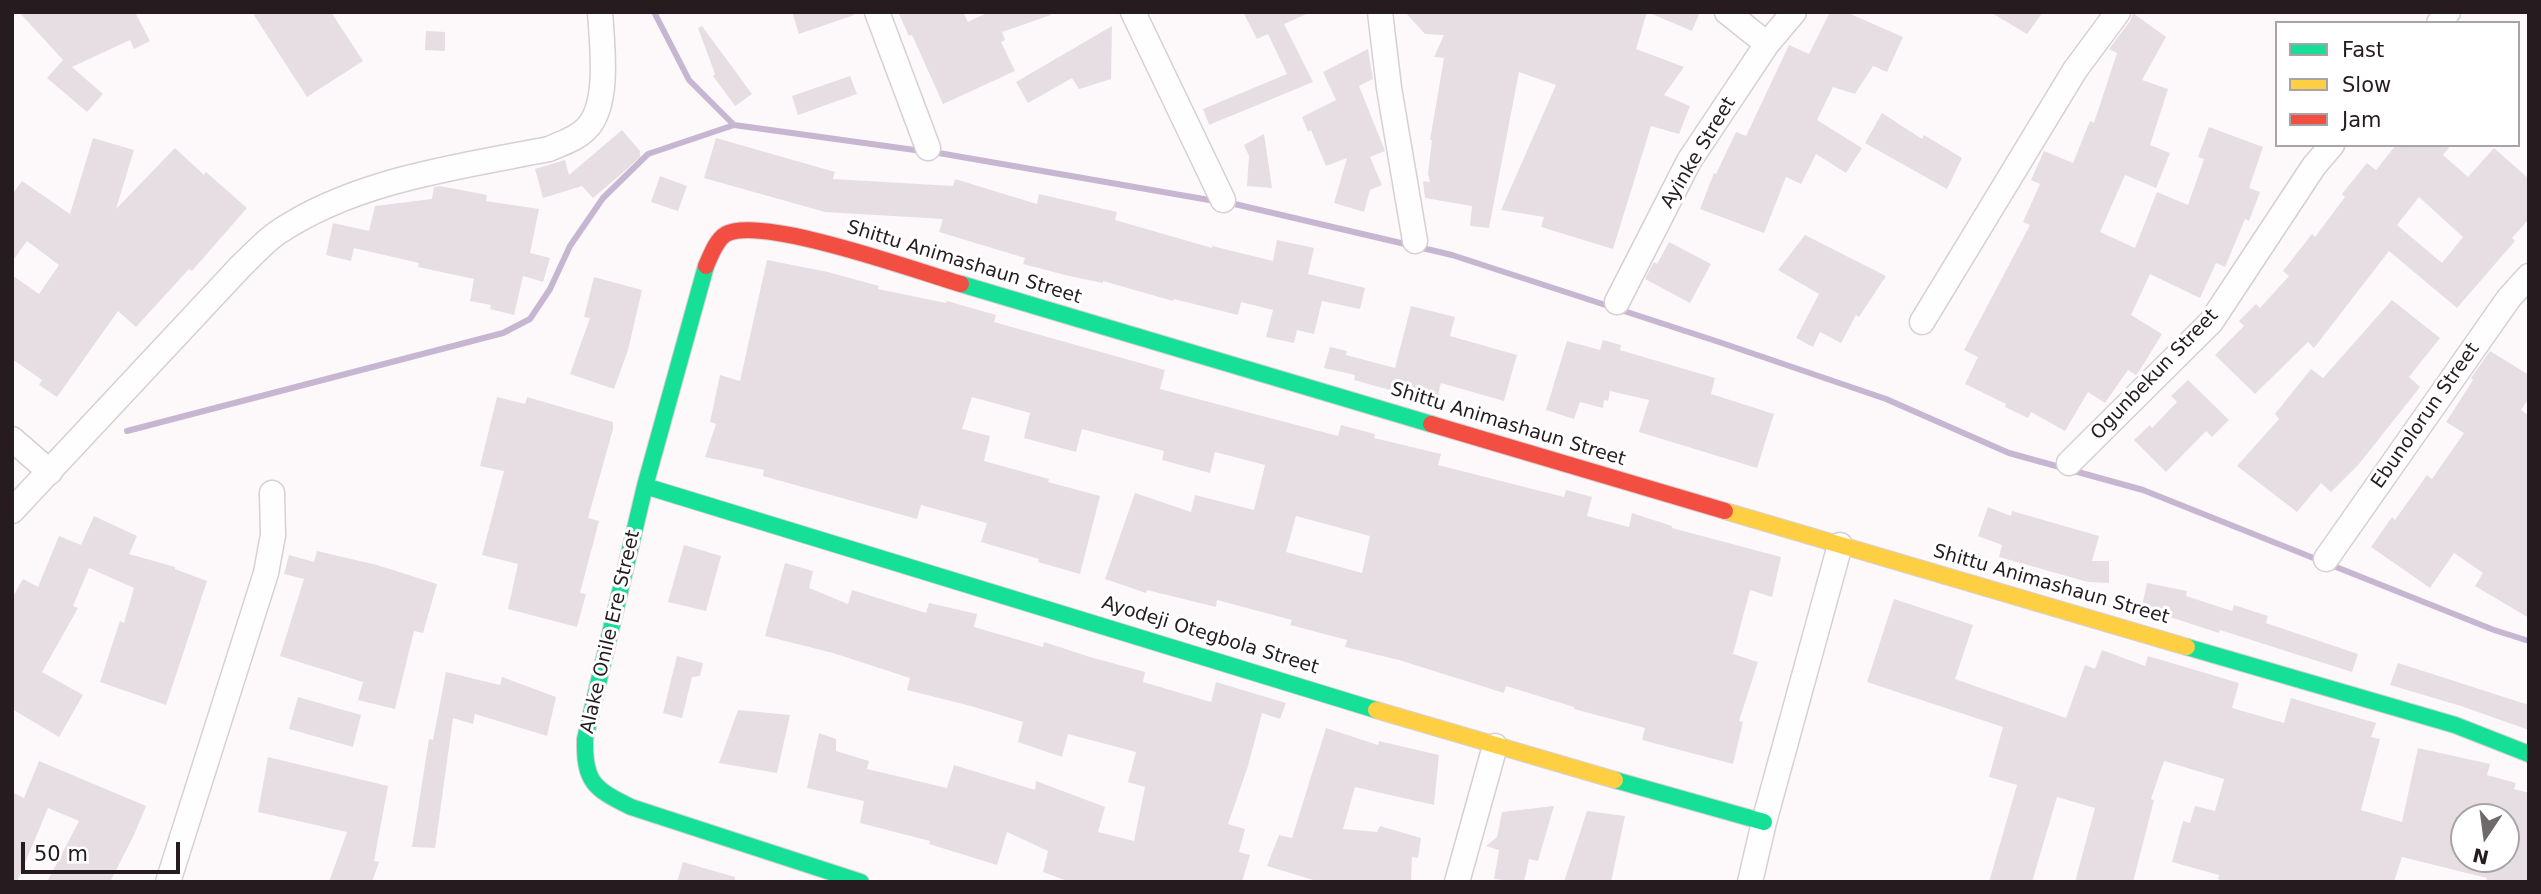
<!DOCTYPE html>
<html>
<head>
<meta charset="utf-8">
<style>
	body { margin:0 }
	#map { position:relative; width:2541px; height:894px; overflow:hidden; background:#fdf8fa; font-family:"DejaVu Sans",sans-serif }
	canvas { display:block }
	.frame { position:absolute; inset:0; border:14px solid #261b1e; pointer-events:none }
	.legend { position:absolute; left:2275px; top:21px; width:245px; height:126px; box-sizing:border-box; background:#fff; border:2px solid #a8a4a5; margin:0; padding:9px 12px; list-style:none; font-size:21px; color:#261b1e }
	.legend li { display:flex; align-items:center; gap:14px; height:35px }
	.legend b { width:35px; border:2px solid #a8a4a5 }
	.north { position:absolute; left:2450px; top:803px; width:70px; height:70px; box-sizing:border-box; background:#fff; border:2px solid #a8a4a5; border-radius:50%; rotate:193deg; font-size:19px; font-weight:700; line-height:28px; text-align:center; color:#261b1e }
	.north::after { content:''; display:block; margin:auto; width:24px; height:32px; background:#71686b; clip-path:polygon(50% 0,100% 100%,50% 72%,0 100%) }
	.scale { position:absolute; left:21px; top:842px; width:159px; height:32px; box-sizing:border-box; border:4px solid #261b1e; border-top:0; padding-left:9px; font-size:21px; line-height:24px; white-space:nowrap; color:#261b1e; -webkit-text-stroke:5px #fff; paint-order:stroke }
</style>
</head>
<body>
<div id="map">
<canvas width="2541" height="894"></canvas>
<div class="frame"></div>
<ul class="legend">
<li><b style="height:9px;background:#16e098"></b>Fast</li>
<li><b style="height:9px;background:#ffcf43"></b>Slow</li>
<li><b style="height:9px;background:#f24e42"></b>Jam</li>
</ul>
<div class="north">N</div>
<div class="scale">50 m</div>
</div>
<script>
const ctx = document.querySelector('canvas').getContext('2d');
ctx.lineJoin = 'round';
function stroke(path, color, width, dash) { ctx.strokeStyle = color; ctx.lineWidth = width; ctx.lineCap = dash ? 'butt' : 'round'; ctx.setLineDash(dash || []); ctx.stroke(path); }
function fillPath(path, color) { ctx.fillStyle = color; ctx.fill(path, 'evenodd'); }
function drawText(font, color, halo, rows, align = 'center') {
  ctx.font = font + ' "DejaVu Sans",sans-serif'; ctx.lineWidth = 6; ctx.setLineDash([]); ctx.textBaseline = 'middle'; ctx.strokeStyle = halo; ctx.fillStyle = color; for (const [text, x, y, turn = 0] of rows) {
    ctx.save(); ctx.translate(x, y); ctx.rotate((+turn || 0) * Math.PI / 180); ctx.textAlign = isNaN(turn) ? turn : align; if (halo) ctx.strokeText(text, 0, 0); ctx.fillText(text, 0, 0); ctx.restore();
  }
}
stroke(new Path2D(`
	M654 12 689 80 734 125
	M933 152 1215 201
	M1226 202 1452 255 1719 342 1886 399 2009 453 2143 490 2494 630 2529 641
	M127 431 503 333 530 319 550 289 570 246 603 198 648 154 734 125 922 151`), '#c7b6d2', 6);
fillPath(new Path2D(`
	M19 12H135L150 41 134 49 130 40 72 67 103 94 87 112 47 78 63 60Z
	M252 12H331L363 61 307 97Z
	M792 12H853L854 15 799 34Z
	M898 12H963L968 22 989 12H1051V15L1002 32 1005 40 1001 42 1015 71 943 104 912 35 909 36Z
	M1243 12H1311L1284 24 1313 82 1209 125 1203 109 1287 74 1268 34 1257 39Z
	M1405 12H1700L1692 31 1647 12 1636 49 1684 67 1664 95 1690 106 1679 134 1651 126 1613 249 1541 227 1544 217 1501 210 1556 85 1519 72 1489 228 1470 226 1472 206 1425 198 1423 181 1430 182 1428 174 1432 140H1430L1444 58 1434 57 1444 35 1425 34Z
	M1830 12H1846L1903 37 1887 72 1873 66 1855 94 1833 87 1817 120 1862 148 1846 173 1816 154 1801 184 1786 177 1764 233 1700 209 1714 173 1716 174 1736 132 1746 136 1789 45 1809 54Z
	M1990 12H2043L2027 34Z
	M2133 13 2166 37 2142 80 2168 89 2150 145 2170 153 2156 188 2125 175 2100 232 2135 248 2157 192 2188 205 2204 159 2198 157 2209 127 2263 147 2249 188 2260 192 2249 221 2245 219 2225 267 2216 263 2200 298 2150 274 2131 315 2162 334 2138 373 2136 375 2128 370 2105 403 2088 392 2065 431 2031 412 2028 418 2005 407 2006 404 1965 384 1978 357 1964 350 2030 225 2023 222 2040 184 2031 180 2044 151 2073 163 2090 121 2094 123 2117 53 2109 49 2130 21Z
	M702 26 752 94 735 106 713 76 715 74 698 28Z
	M1112 26 1111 79 1079 89 1072 78 1028 103 1016 82Z
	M426 31 445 32V51L425 50Z
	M1368 49 1373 79 1359 86 1385 151 1370 157 1382 185 1370 190 1364 212 1334 203 1347 158 1326 166 1311 130 1308 132 1302 117 1336 100 1323 72Z
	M850 76 857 94 798 115 792 96Z
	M1882 113 1922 139 1924 135 1962 158 1947 189 1865 143Z
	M622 130 640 151V157L620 175 593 198 582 186 543 198 535 169 565 160 569 175Z
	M1264 134 1272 188 1247 186 1249 156 1244 145Z
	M93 138 134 150 116 209 175 148 204 175 206 172 247 208 192 271 189 269 136 327 118 311 57 397 39 385 42 380 12 359V275L39 294 59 265 27 241 12 262V195L22 181 70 214Z
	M716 138 835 172 833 179 953 186 955 179 1037 204 1039 194 1117 212 1115 220 1212 248V246L1273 261 1277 240 1314 248 1308 274 1365 288 1360 309 1322 301 1314 334 1297 330 1294 343 1266 337 1273 310 1241 302 1238 315 1174 299 1173 301 1103 281V283L1069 276 1023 264 1025 258 939 232 943 219 825 212 704 178Z
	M2396 145H2451L2443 155 2468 177 2494 148 2529 179V219L2512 238 2515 241 2457 308 2389 251 2314 348 2308 342 2255 394 2215 355 2244 326 2239 321 2256 304 2260 308 2289 276 2283 271 2312 234 2315 237 2345 197 2342 194 2367 163 2376 170ZM2419 197 2463 237 2442 263 2397 225Z
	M660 176 687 186 678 211 651 202Z
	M440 186 487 195 486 201 539 209 530 253 550 258 543 282 523 276 514 315 490 309 491 305 470 301 474 279 418 267 419 263 354 248 351 261 326 255 333 223 369 231 375 206 432 199 434 187Z
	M1805 235 1886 276 1859 317 1856 315 1841 343 1820 332 1813 347 1796 338 1819 294 1778 270Z
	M1669 242 1711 264 1690 303 1645 279 1654 262 1657 264Z
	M767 260 828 272 879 286 878 289 946 303 947 301 996 315 994 322 1165 370 1160 389 1338 436 1341 425 1375 434 1374 438 1441 454 1438 465 1564 497 1566 490 1592 497 1587 516 1629 527 1632 513 1672 526V528L1781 557 1772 597 1750 590 1733 654 1758 662 1739 721 1743 722 1733 764 1642 740 1645 728 1574 709V707L1506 686 1504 693 1399 660 1345 647 1347 640 1290 625 1292 620 1217 600 1216 607 1147 590 1146 593 1105 579 1135 493 1191 512 1195 495 1254 510 1265 465 1215 452 1210 473 1162 460 1164 451 1082 429 1076 452 1024 438 1030 413 972 397 962 429 990 436 984 461 1049 479 1048 482 1100 496 1080 574 1038 562 1039 559 981 542 987 523 921 505 917 519 763 476 764 470 705 457 716 424 710 422 720 375 740 381ZM1296 516 1370 536 1362 573 1286 552Z
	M594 277 642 290 628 350 614 389 570 374 590 318 584 317Z
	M2392 300 2440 338 2409 377 2420 387 2359 464 2331 492 2321 483 2297 512 2237 466 2279 419 2275 414 2311 369 2323 378Z
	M1411 306 1455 317 1450 336 1517 355 1504 401 1441 383 1436 403 1354 380 1355 375 1324 368 1330 347 1347 351 1346 355 1395 368Z
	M1603 340 1621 345 1620 350 1715 378 1711 394 1774 414 1757 468 1639 432 1649 400 1610 391 1608 401 1604 400 1603 408 1580 402 1574 419 1546 410 1567 341 1600 350Z
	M2490 351 2529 375V398L2521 410 2529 416V618L2475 586 2483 573 2454 553 2430 588 2371 547 2392 517 2395 520 2427 475 2432 479 2464 433 2446 422 2473 380 2471 378Z
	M2188 380 2229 420 2212 437 2206 431 2166 472 2134 440 2150 425 2152 428 2177 402 2171 396Z
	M497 397 525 404 527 397 613 422V429L588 518 599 521 580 593 586 594 577 627 508 609 518 564 482 555 504 471 480 466Z
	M1988 507 2011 516 2012 511 2099 536 2092 561H2109V583L2088 582 1999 557 2002 545 1978 536Z
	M94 516 137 536 129 554 175 567V569L207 581 166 705 100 682 120 621 124 623 134 588 89 568 73 606 78 608 42 672 83 695 59 737 12 709V598L23 579 38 587 59 536 81 545Z
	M684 545 721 556 706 611 668 602Z
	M317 551 377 565 437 584 423 633 414 631 395 709 358 700 363 682 280 656 304 579 284 574 289 555 314 562Z
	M785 563 813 571 809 588 848 604 852 590 926 613 929 603 977 614 974 627 1043 647 1044 642 1090 657 1145 672 1143 682 1211 702 1216 682 1286 703 1280 719 1262 713 1248 766 1228 824 1245 829 1239 852 1250 855 1242 882H1070L1043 872 1048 851 1007 832 997 865 929 844 930 841 860 823 864 801 807 788 819 733 836 739V751L869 761 867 769 947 788 954 765 1035 790 1036 781 1105 807 1098 832 1134 841 1145 787 1128 782 1136 752 1068 734 1062 757 1018 742 1023 722 971 706 907 690 910 678 833 653 765 636Z
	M2147 583 2187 591 2186 596 2232 611 2234 605 2268 616 2266 623 2358 654 2352 672 2220 630 2219 633 2173 618 2141 611Z
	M1894 599 1973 625 1955 679 2066 718 2085 665 2095 669 2102 650 2145 666 2148 656 2239 683 2232 708 2284 723 2291 698 2376 723 2371 737 2380 739 2361 810 2402 822 2418 748 2490 764 2487 775 2516 783 2514 789 2529 793V882H2486L2487 878 2402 857 2394 882H2228L2218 879 2219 875 2172 862 2183 821 2190 823 2195 806 2215 811 2224 779 2164 761 2151 799 2154 800 2133 882H2075L2095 808 2057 797 2032 882H1989L2017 785 1989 777 2003 727 1867 682ZM2464 817H2506V859H2464Z
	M677 656 703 663 700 676 692 677 682 718 663 713Z
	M2398 663 2529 705V730L2461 706 2390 685Z
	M446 672 500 685 502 677 556 697 547 736 475 714 473 724 453 718 435 848 412 847 429 739 433 740Z
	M298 697 361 715 353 747 289 729Z
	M738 710 790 715 777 773 719 763Z
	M1326 728 1378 745 1379 741 1439 755 1434 805 1355 787 1343 829 1377 832 1380 826 1421 838 1418 858 1412 857 1411 882H1320L1267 866 1279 835 1292 838Z
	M268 757 388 786 374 861 379 862 372 882H329L347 832 258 812Z
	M39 761 146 806 134 835 110 882H47L79 821 48 808 17 882H12V792L24 798Z
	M1554 806 1538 861 1529 859 1524 882 1494 879 1499 850 1486 846 1497 837 1502 812Z
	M1587 811 1625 816 1611 882H1564Z
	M683 862 735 877V882H677Z`), '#e7dee4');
const street = new Path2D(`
	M877 12 928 148
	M1133 12 1223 200
	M1380 12 1389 88 1415 241
	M1727 12 1767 44
	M2439 23 2448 12
	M1617 302 1689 161 1767 44 1794 12
	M1922 322 2075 70 2118 12
	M12 439 50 472
	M2069 463 2211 322 2314 166 2332 145
	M12 511 241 266C253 255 264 242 277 233 355 180 458 167 549 149 562 143 577 139 587 128 610 104 602 44 600 12
	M2326 559 2509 298 2529 276
	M168 882 266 573 273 535 272 493
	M1457 882 1495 746
	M1750 882 1764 822 1840 545`);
const fast = new Path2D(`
	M706 266 645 486 585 739C584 782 594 789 631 807L861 882
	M961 284 1431 424
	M645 486 1376 710
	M2187 647 2455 725 2529 754
	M1615 780 1764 822`);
const slow = new Path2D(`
	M1725 511 2187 647
	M1376 710 1615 780`);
const jam = new Path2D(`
	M706 266C711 255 716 240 726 234 761 215 917 271 961 284
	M1431 424 1725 511`);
stroke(street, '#d7cfd2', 27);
stroke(fast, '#d7cfd2', 18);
stroke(slow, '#d7cfd2', 18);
stroke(jam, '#d7cfd2', 18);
stroke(street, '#fffefe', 24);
stroke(fast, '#16e098', 16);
stroke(slow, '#ffcf43', 16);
stroke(jam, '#f24e42', 16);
drawText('19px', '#261b1e', '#fff', [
	["Ayinke Street",1699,153,-59],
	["Shittu Animashaun Street",964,263,17],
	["Ogunbekun Street",2155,375,-46],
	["Ebunolorun Street",2426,416,-55],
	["Shittu Animashaun Street",1508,425,17],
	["Shittu Animashaun Street",2051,585,16],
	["Alake Onile Ere Street",611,632,-77],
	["Ayodeji Otegbola Street",1210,636,17]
]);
</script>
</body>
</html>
